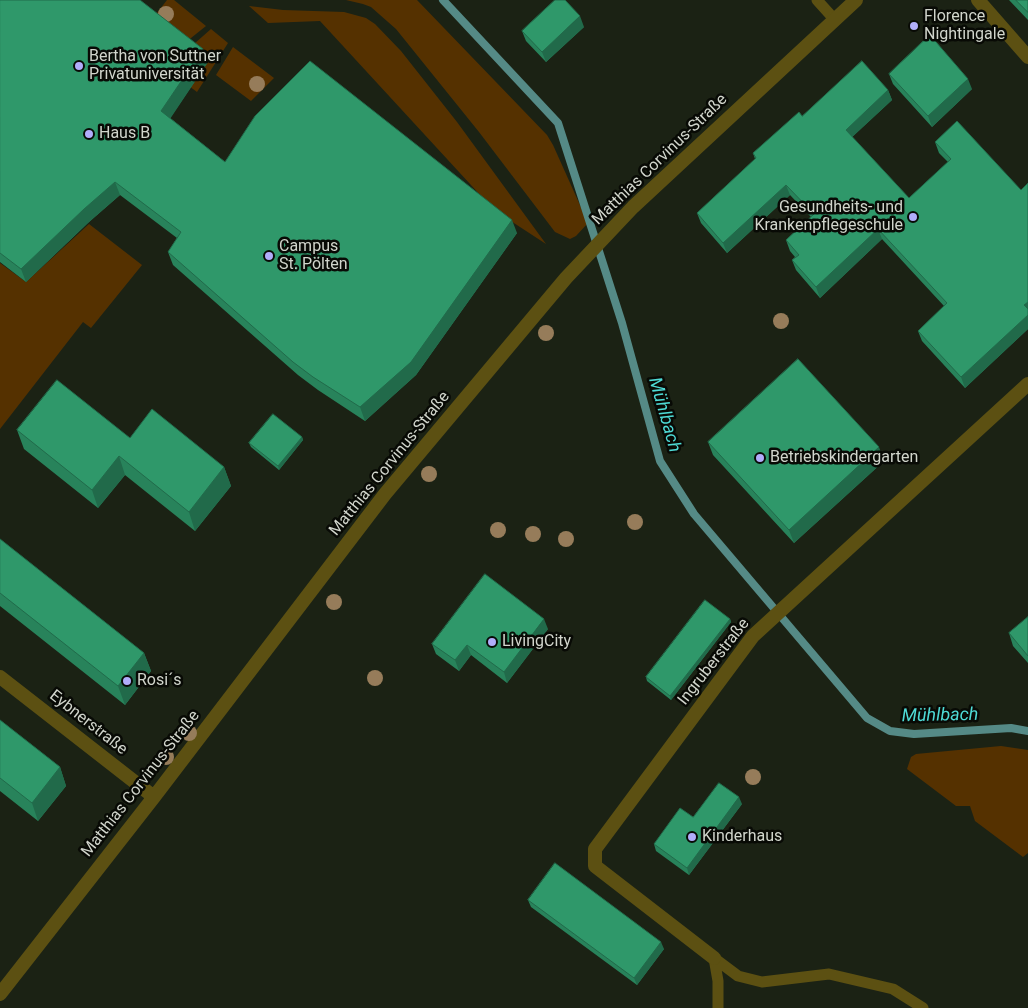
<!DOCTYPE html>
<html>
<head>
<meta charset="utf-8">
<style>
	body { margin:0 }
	canvas { display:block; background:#1b2214 }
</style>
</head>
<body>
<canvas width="1028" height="1008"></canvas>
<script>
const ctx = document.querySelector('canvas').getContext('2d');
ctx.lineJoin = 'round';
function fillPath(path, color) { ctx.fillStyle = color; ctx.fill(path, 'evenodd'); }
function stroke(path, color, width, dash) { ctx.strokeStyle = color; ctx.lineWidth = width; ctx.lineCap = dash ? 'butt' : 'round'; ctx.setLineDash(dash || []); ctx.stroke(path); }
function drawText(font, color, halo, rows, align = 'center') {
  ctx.font = font + ' Roboto,sans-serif'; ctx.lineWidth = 5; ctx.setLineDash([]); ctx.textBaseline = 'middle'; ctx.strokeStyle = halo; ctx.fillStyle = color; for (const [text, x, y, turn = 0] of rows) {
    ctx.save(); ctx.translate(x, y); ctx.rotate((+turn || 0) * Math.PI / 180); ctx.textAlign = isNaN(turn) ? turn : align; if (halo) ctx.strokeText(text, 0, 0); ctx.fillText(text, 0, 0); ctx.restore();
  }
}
fillPath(new Path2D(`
	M167 0H174L206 26 181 46 150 22Z
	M346 0H417L547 135 553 145 588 223 576 236 570 239 555 232 479 132 396 29 371 7 363 4Z
	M249 6 283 10 344 12 366 18 375 24 401 51 457 122 546 244 494 210 320 21 268 23Z
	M211 29 228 43 197 92 189 86 186 51Z
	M233 47 274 78 251 101 216 75Z
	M89 224 142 265 91 328 83 322 0 429V263L26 282Z
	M1001 746 1028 750V853L1023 857 975 821 970 806H956L907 769 911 757 916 754Z`), '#553100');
stroke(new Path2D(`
	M443 0 558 123 622 323 660 461 694 514 867 718 890 731 914 734 1011 728 1028 731`), '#558a86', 8);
stroke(new Path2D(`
	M817 0 835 20
	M714 958 738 976 762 982 829 974 893 989 923 1008
	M714 958 718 981V1008`), '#5c5012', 11);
stroke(new Path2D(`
	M978 0 1028 57
	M0 677 154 797
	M714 958 595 866V849L753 636 1028 384
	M0 994 154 797 385 494 566 278 633 207 856 0`), '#5c5012', 14);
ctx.fillStyle = '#967c5a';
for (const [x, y] of [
	[166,14],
	[257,84],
	[781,321],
	[546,333],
	[429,474],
	[635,522],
	[498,530],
	[533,534],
	[566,539],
	[334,602],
	[375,678],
	[189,733],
	[166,757],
	[753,777]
]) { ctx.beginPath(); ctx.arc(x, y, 8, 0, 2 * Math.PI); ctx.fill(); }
fillPath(new Path2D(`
	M0 0 203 49 208 62 170 118 225 162 517 233 416 375 365 421 318 390 298 375 173 265 168 252 177 238 120 195 89 222 26 282 0 262Z
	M1009 0H1028V20Z
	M584 27 546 62 526 41 522 31Z
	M889 74 972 89 932 127 893 84Z
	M888 90 892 100 852 137 909 198 948 162 939 153 935 142 1021 190 1028 183V329L965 388 922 341 918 331 944 306 882 239 820 298 796 270 792 260 795 257 790 251 786 240 811 217 790 195 727 253 701 223 697 213 755 159 753 153Z
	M17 430 130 438 224 467 231 486 195 531 125 475 98 508 24 449Z
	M302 437 303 440 279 470 251 447 249 443Z
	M708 442 884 461 794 543 713 455Z
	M0 539 144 653 151 671 125 705 0 606Z
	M1028 617V663L1013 646 1009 633Z
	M730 619 731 622 671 700 647 681 646 677Z
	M548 629 507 683 471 655 459 671 436 654 432 644Z
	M0 720 60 767 66 786 38 821 0 791Z
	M742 804 689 875 656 851 654 844 693 817Z
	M528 900 664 949 637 985 531 907Z`), '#28835b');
fillPath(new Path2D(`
	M580 16 584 27 546 62 542 52Z
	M203 49 208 62 166 125 161 111Z
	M968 79 972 89 932 127 928 116Z
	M888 90 892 100 849 140 846 130Z
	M115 182 120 195 89 222 26 282 21 269 84 209Z
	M786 185 790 195 727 253 723 243Z
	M512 220 517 233 416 375 365 421 360 407Z
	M878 229 882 239 820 298 816 287Z
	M1028 302V315L1024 305Z
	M1028 315V329L965 388 961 377Z
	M302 437 303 440 279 470 278 466Z
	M879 447 884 461 794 543 789 530Z
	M119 456 125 475 98 508 92 490Z
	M224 467 231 486 195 531 189 512Z
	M544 619 548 629 507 683 504 672Z
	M730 619 731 622 671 700 670 696Z
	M467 645 471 655 459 671 455 660Z
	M144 653 151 671 125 705 118 686Z
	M60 767 66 786 38 821 32 803Z
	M739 797 742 804 689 875 687 868Z
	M661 942 664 949 637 985 634 978Z`), '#216a4a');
const building = new Path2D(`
	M0 0H140L203 49 161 111 225 162 255 116 310 61 512 220 411 362 360 407 313 377 293 362 168 252 181 232 115 182 84 209 21 269 0 253Z
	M555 0H565L580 16 542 52 522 31Z
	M1016 0H1028V12Z
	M930 35 968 79 928 116 889 74Z
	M862 61 888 90 846 130 909 198 951 159 935 142 957 121 1021 190 1028 183V302L1024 305 1028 309V315L961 377 918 331 947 303 878 229 816 287 792 260 799 255 786 240 814 214 786 185 723 243 697 213 756 158 753 153 799 112 802 116Z
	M798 359 879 447 789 530 708 442Z
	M57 380 130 438 152 409 224 467 189 512 119 456 92 490 17 430Z
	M273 414 302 437 278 466 249 443Z
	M0 539 144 653 118 686 0 593Z
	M485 574 544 619 504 672 467 645 455 660 432 644Z
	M705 600 730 619 670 696 646 677Z
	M1028 617V656L1009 633Z
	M0 720 60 767 32 803 0 778Z
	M719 783 739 797 687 868 654 844 680 808 693 817Z
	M555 863 661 942 634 978 528 900Z`);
fillPath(building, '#2f986a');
stroke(building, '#216a4a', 1);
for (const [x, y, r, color] of [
	[914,26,5,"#b1adfa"],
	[79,66,5,"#b1adfa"],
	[89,134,5,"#b1adfa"],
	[913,217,5,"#b1adfa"],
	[269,256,5,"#b1adfa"],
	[760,458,5,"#b1adfa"],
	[492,642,5,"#b1adfa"],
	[127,681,5,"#b1adfa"],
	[692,837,5,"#b1adfa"]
]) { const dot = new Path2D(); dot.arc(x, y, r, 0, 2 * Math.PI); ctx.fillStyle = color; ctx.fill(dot); stroke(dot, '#080a05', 2); }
drawText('16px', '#d1d5cc', '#080a05', [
	["Florence",924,17],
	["Nightingale",924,35],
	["Bertha von Suttner",89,57],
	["Privatuniversität",89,75],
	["Haus B",99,134],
	["Gesundheits- und",903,208,"right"],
	["Krankenpflegeschule",903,226,"right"],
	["Campus",279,247],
	["St. Pölten",279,265],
	["Betriebskindergarten",770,458],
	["LivingCity",502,642],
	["Rosi´s",137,681],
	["Kinderhaus",702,837]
], 'left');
drawText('16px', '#d1d5cc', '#080a05', [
	["Matthias Corvinus-Straße",660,160,-44],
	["Matthias Corvinus-Straße",390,464,-51],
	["Ingruberstraße",714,662,-52],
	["Eybnerstraße",88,723,38],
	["Matthias Corvinus-Straße",141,784,-52]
]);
drawText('italic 18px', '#4edad5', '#080a05', [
	["Mühlbach",664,415,74],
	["Mühlbach",940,716,-1]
]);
</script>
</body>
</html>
